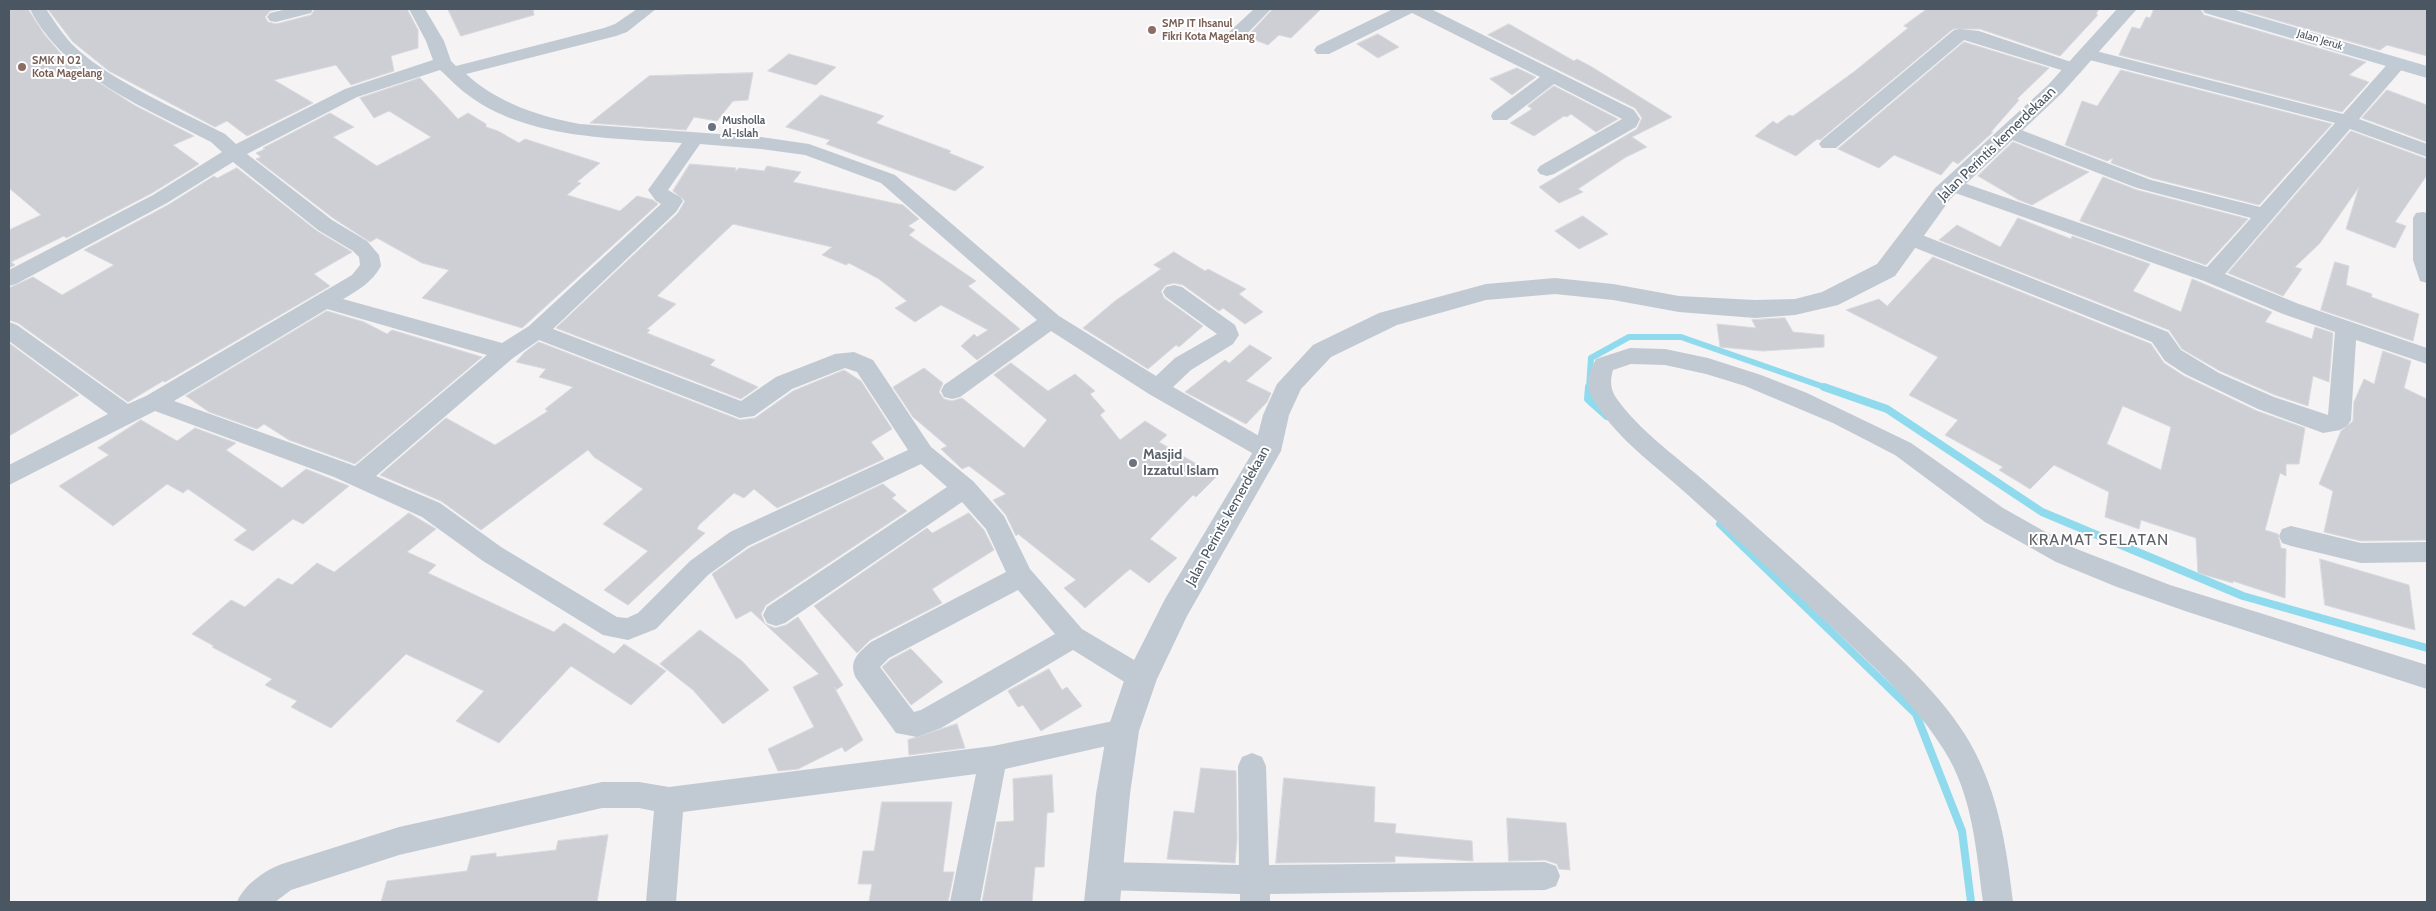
<!DOCTYPE html>
<html>
<head>
<meta charset="utf-8">
<style>
	body { margin:0 }
	#map { position:relative; width:2436px; height:911px; overflow:hidden; background:#f5f3f3; font-family:Cabin,sans-serif }
	canvas { display:block }
	.frame { position:absolute; inset:0; border:10px solid #4a5661; pointer-events:none }
</style>
</head>
<body>
<div id="map">
<canvas width="2436" height="911"></canvas>
<div class="frame"></div>
</div>
<script>
const ctx = document.querySelector('canvas').getContext('2d');
ctx.lineJoin = 'round';
function stroke(path, color, width, dash) { ctx.strokeStyle = color; ctx.lineWidth = width; ctx.lineCap = dash ? 'butt' : 'round'; ctx.setLineDash(dash || []); ctx.stroke(path); }
function fillPath(path, color) { ctx.fillStyle = color; ctx.fill(path, 'evenodd'); }
function drawText(font, color, halo, rows, align = 'center') {
  ctx.font = font + ' Cabin,sans-serif'; ctx.lineWidth = 4; ctx.setLineDash([]); ctx.textBaseline = 'middle'; ctx.strokeStyle = halo; ctx.fillStyle = color; for (const [text, x, y, turn = 0] of rows) {
    ctx.save(); ctx.translate(x, y); ctx.rotate((+turn || 0) * Math.PI / 180); ctx.textAlign = isNaN(turn) ? turn : align; if (halo) ctx.strokeText(text, 0, 0); ctx.fillText(text, 0, 0); ctx.restore();
  }
}
stroke(new Path2D(`
	M1589 388 1591 358 1629 337H1681L1827 388`), '#90daee', 6);
stroke(new Path2D(`
	M1589 387 1588 399 1607 416
	M1824 387 1887 409 2042 512 2243 596 2427 648
	M1720 524 1916 714 1962 831 1971 902`), '#90daee', 8);
const building = new Path2D(`
	M9 9H28L44 34 62 55 84 73 134 105 194 136 173 145 199 164 152 193 66 238 64 236 11 262 15 265 9 268V230L41 215 9 188Z
	M48 9H280L270 11 265 17 268 22 276 24 311 15 315 9H407L418 30V48L391 56 394 71 351 85 336 65 274 80 313 103 247 136 227 121 215 127 109 71 73 42Z
	M448 9H533L534 15 461 36Z
	M1273 9H1321L1291 38 1279 35 1268 45 1247 37Z
	M1927 9H2099L2096 14 2098 15 2060 56 1980 29H1953L1820 140 1817 139 1796 156 1755 136 1773 121 1777 124 1789 115 1793 116 1855 71 1908 28 1904 26Z
	M2154 9H2200L2204 15 2366 62 2349 75 2369 82 2342 112 2119 55 2132 27 2140 29 2146 17 2150 18Z
	M2238 9H2427V56L2387 45 2380 50Z
	M1509 24 1574 61 1577 59 1592 67 1672 117 1632 137 1647 147 1626 157 1578 189 1583 192 1559 203 1539 187 1637 129 1642 118 1635 108 1488 35Z
	M1378 34 1399 47 1378 58 1357 44Z
	M1964 42 2049 68 2017 99 2019 100 1991 132H1993L1958 164 1953 161 1941 175 1894 155 1879 168 1838 149Z
	M789 54 836 67 816 85 768 71Z
	M1517 68 1536 77 1512 95 1490 79Z
	M2121 70 2332 124 2259 205 2152 178 2111 163 2113 158 2107 161 2065 145 2082 101 2097 106Z
	M753 73 748 100 733 101 717 121 694 117 686 130 590 123 649 76Z
	M420 78 458 119 468 113 486 124V127L498 131 519 143 525 139 600 163 577 182 581 183 567 195 620 211 637 196 653 200 658 204 522 328 422 298 449 270 422 263 377 238 370 242 333 218 256 159 261 157 256 153 265 149 263 148 330 113 354 127 333 137 377 166 399 154 401 155 400 154 431 137 389 111 374 118 360 98Z
	M1554 86 1618 119 1596 132 1571 114 1567 117 1564 116 1534 136 1510 123 1532 109 1528 106Z
	M2387 90 2427 105V142L2362 118Z
	M821 95 884 116 876 123 951 151 949 153 984 167 955 191 826 144 830 140 786 127Z
	M2351 131 2427 159V175L2395 222 2406 226 2395 248 2346 229 2359 187 2320 243 2295 267 2302 269 2283 296 2228 273Z
	M2013 142 2089 172 2032 205 2019 200 1978 176Z
	M690 164 736 168 735 172 739 168 764 171 767 166 801 172 793 182 903 205 919 219 908 226 915 230 909 235 976 281 968 286 1020 329 977 360 961 346 974 334 977 337 988 330 941 305 915 322 895 308 907 301 879 279 849 263 846 265 822 255 832 247 733 224 657 296 676 304 647 329 650 330 647 333 715 360 710 365 758 387 741 399 556 328 678 213 685 201 673 191Z
	M237 168 317 231 352 252 314 274 330 286 165 382 163 381 128 402 18 323 9 320V288L33 277 62 295 114 265 84 250 168 205 214 176 217 178Z
	M2103 177 2137 190 2248 219 2206 265 2080 221Z
	M1583 216 1608 234 1579 249 1555 231Z
	M2018 218 2071 239 2072 236 2150 264 2133 291 2181 312 2192 279 2272 312 2265 322 2312 339 2315 327 2333 333 2329 382 2313 376 2308 406 2275 395 2220 371 2182 349 2169 330 1939 240 1957 225 2000 247Z
	M1174 252 1205 271 1208 269 1246 289 1239 294 1263 312 1245 324 1223 308 1219 311 1183 285 1174 283 1166 285 1161 291 1164 298 1203 326 1179 347 1176 345 1148 369 1083 328 1115 301 1161 269 1154 265Z
	M1933 257 2151 344 2164 363 2184 376 2257 411 2305 428 2299 464H2286V476L2280 473 2265 530 2278 534 2281 548 2286 549 2285 598 2233 581V583L2198 573 2196 538 2141 520 2139 529 2105 517 2109 492 2054 465 2030 489 1999 470 2003 467 1945 435 1958 420 1909 395 1938 357 1846 310 1879 299 1887 306ZM2123 406 2171 427 2161 470 2107 444Z
	M2335 262 2349 266 2346 285 2372 294 2371 297 2419 314 2413 341 2321 310Z
	M327 311 364 322 387 334 392 330 482 357 355 464 289 440 264 424 257 429 209 412 186 396Z
	M1785 318 1793 332 1824 335V347L1763 351 1720 347 1717 324 1756 328 1752 320Z
	M539 342 740 420 755 418 793 391 844 370 861 381 892 429 871 442 884 459 777 508 754 489 744 498 734 493 699 525 697 529 705 533 628 605 604 590 648 551 603 524 643 489 594 457 588 450 481 530 441 501 380 475 446 418 495 445 548 411 545 409 573 387 539 377 546 369 516 362 525 352Z
	M9 343 79 395 9 436Z
	M1250 345 1272 358 1246 381 1271 393 1267 402 1246 424 1185 392 1225 360 1229 363Z
	M2383 351 2411 361 2404 388 2427 399V540L2361 541 2324 532 2333 491 2319 484 2341 431 2353 421 2354 402 2364 379 2374 384Z
	M1011 363 1048 391 1075 374 1095 391 1090 394 1105 411 1100 415 1120 440 1145 421 1167 435 1159 442 1217 476 1196 497 1193 495 1150 539 1177 558 1149 583 1130 569 1085 608 1064 588 1076 580 1018 534 1016 536 1006 515 993 500 1006 494 969 466 962 469 941 449 947 446 913 417 893 387 924 368 943 383 939 392 944 399 952 401 962 398 1024 448 1047 420 994 375Z
	M141 420 177 441 195 428 236 443 226 450 282 488 306 469 349 486 303 524 293 519 253 551 234 540 247 530 188 489 183 493 167 484 113 526 59 486 109 455 98 448Z
	M883 484 896 495 892 498 907 511 766 605 761 614 765 624 775 628 786 625 798 617 843 685 836 690 834 687 863 740 845 752 842 747 798 769 778 771 768 749 814 727 793 687 819 674 751 611 736 619 712 574 749 548Z
	M409 513 436 529 407 552 436 565 428 573 554 632 564 623 614 654 624 644 666 671 631 705 571 666 499 743 456 721 484 691 406 654 331 728 291 707 297 701 265 685 272 679 212 647 214 646 192 634 231 600 245 607 278 578 292 585 317 563 334 572Z
	M969 513 984 530 994 550 932 589 942 603 870 640 857 653 814 606 927 528 932 533Z
	M2320 559 2409 585 2415 630 2325 605Z
	M700 630 742 661 769 690 723 724 693 690 660 664Z
	M911 649 943 682 911 705 882 667 890 660Z
	M1049 669 1062 690 1067 687 1082 706 1041 731 1023 705 1018 707 1008 691Z
	M957 724 965 748 909 755 908 740Z
	M1201 768 1236 771 1237 839 1235 863 1167 859 1174 811 1194 813Z
	M1052 775 1054 812 1047 813 1044 867H1035L1032 902H982L997 822 1014 821 1013 779Z
	M1284 778 1375 787 1374 822 1396 824 1395 833 1472 841 1473 861 1395 856V862L1276 863Z
	M882 802H952L943 872H954L948 902H869L872 884H858L863 851H874Z
	M1507 818 1566 823 1570 870 1559 869 1557 864 1545 860 1509 861Z
	M608 835 597 902H381L387 881 467 871 471 856 496 853V857L556 850 558 841Z`);
fillPath(building, '#cdcfd5');
stroke(building, '#d7d9de', 1);
fillPath(new Path2D(`
	M30 9H46C55 22 64 37 76 48 113 82 179 110 225 134L236 144 345 89 433 60 426 41 409 9H425L444 41 451 61 456 66 604 28 615 24 637 9H656L627 32 616 36 466 74C498 103 538 116 580 124L761 137 809 144 895 175 1059 316 1156 376 1175 358 1217 334 1166 297 1163 292 1166 287 1174 285 1182 287 1235 325 1239 335 1233 344 1191 370 1173 387 1275 445 1279 451 1275 457 1267 460 1259 457 1149 394 1051 331 960 397 952 399 944 397 941 391 944 385 1037 320 881 183 805 155 761 149 700 144 668 190 680 197 683 201 676 212 553 329 741 401 776 377 835 354 854 352 873 360 931 447 973 481 1004 516 1030 569 1082 629 1151 670 1155 678 1151 686 1141 690 1131 686 1073 650 941 728 917 737 896 733 856 678C848 661 858 653 871 642L1006 572 986 529 962 502 785 623 776 626 767 623 763 615 767 607 947 487 921 464 748 546 708 575 656 629 628 640 603 635 483 561 422 517 334 477 155 411 9 485V465L108 414 9 341V322L17 325 128 404 146 396 352 275 360 265 359 257 353 251 318 230 233 162 167 203 16 284 9 286V270L153 195 222 152 211 142C147 108 64 77 30 9ZM440 70C449 78 458 88 468 95 526 139 613 138 682 143L648 190 656 201 661 204 529 326 502 343 343 299C359 290 372 282 381 266L379 255 367 241 332 220 247 154 357 97ZM327 309 487 355 355 466 174 401ZM539 340 740 418 754 416 792 389 845 368 857 372 908 450 730 532 690 561 638 613 627 618 617 617 501 547 440 503 376 476 513 358ZM1018 590 1055 634 921 710 914 712 880 667 889 658Z
	M287 9H313L311 13 276 22 270 21 267 17 270 13Z
	M1254 9H1271L1241 40H1229L1226 36 1229 32Z
	M1393 9H1431L1634 110 1640 119 1636 127 1554 174 1547 176 1540 174 1537 170 1540 166 1622 119 1554 84 1507 120H1493L1491 116 1493 112 1540 77 1412 13 1329 54H1317L1314 50 1317 46Z
	M1960 29 1979 31 2080 65 2083 69 2080 73 2074 74 1964 40 1836 148H1822L1819 144 1822 140 1954 30Z
	M2088 49 2343 114 2392 59H2404L2407 63 2404 67 2359 119 2427 144V157L2350 129 2225 274 2299 304 2427 348V364L2356 340 2351 420 2347 426 2340 430 2323 433 2258 409 2185 374 2165 361 2152 342 1903 243 1900 238 1903 233 1910 231 1917 233 2168 332 2181 350 2219 373 2274 397 2328 415 2335 332 2283 314 2204 281 1944 189 1941 185 1944 181 1951 179 1958 181 2207 267 2251 218 2137 188 2002 136 2000 132 2002 128H2016L2151 180 2260 207 2335 123 2082 58 2079 54 2082 50Z
	M2423 212 2427 213V283L2420 281 2413 260V218L2416 213Z
	M1630 348 1665 349 1708 358 1761 375 1807 393 1911 443 2003 508 2074 548 2170 585 2427 665V689L2188 612 2117 587 2056 562 1985 522 1895 455 1833 423 1745 386 1706 374 1665 365 1631 364 1613 370C1610 380 1610 390 1617 399 1639 430 1673 454 1702 479 1753 523 1804 569 1854 615 1893 652 1935 688 1964 733 1997 785 2006 842 2013 902H1983C1976 850 1973 796 1944 750 1916 705 1876 669 1838 633 1788 586 1738 540 1688 495 1654 464 1612 436 1591 395 1585 383 1590 370 1596 359Z
	M2291 526 2361 543 2427 542V562L2361 563 2291 546 2282 543 2279 536 2282 529Z
	M1123 719 1133 722 1137 731 1133 740 1005 769 980 902H950L976 774 683 812 676 902H646L654 811 639 808H602L399 855 291 890 275 902H237C244 885 265 870 282 864L399 827 602 782H639L669 787 993 746Z
	M1252 753 1262 757 1266 766 1269 865 1545 862 1556 866 1560 876 1556 886 1545 890 1270 894V902H1240V894L1104 890 1093 886 1089 876 1093 866 1104 862 1239 865 1238 766 1242 757Z`), '#c1cad2');
fillPath(new Path2D(`
	M2117 9H2137L2062 93 1951 198 1895 276 1838 305 1795 315 1755 318 1679 312 1613 300 1555 294 1486 300 1397 325 1331 357 1301 389 1289 415 1281 451 1187 616 1157 679 1139 731 1130 794 1120 902H1084L1096 794 1107 731 1125 678 1165 599 1254 450 1263 415 1277 384 1313 345 1379 313 1486 284 1555 278 1613 284 1679 296 1755 300 1795 299 1822 292 1877 264 1935 188 2048 85Z`), '#c1cad2');
fillPath(new Path2D(`
	M2202 9H2232L2427 66V78L2205 13Z`), '#c1cbd6');
for (const [x, y, r, color] of [
	[1152,30,5,"#8d6e63"],
	[22,67,5,"#8d6e63"],
	[712,127,5,"#6b7280"],
	[1133,463,5,"#6b7280"]
]) { const dot = new Path2D(); dot.arc(x, y, r, 0, 2 * Math.PI); ctx.fillStyle = color; ctx.fill(dot); stroke(dot, '#fff', 2); }
drawText('bold 11px', '#785e54', '#fff', [
	["SMP IT Ihsanul",1162,24],
	["Fikri Kota Magelang",1162,37],
	["SMK N 02",32,61],
	["Kota Magelang",32,74]
], 'left');
drawText('11px', '#4a5661', '#fff', [
	["Jalan Jeruk",2320,40,17]
]);
drawText('bold 11px', '#5b616d', '#fff', [
	["Musholla",722,121],
	["Al-Islah",722,134]
], 'left');
drawText('14px', '#4a5661', '#fff', [
	["Jalan Perintis kemerdekaan",1997,144,-44],
	["Jalan Perintis kemerdekaan",1228,516,-61]
]);
drawText('bold 14px', '#5b616d', '#fff', [
	["Masjid",1143,455],
	["Izzatul Islam",1143,471]
], 'left');
ctx.letterSpacing = '1px';
drawText('16px', '#5f6368', '#fff', [
	["KRAMAT SELATAN",2099,540]
]);
ctx.letterSpacing = '0px';
</script>
</body>
</html>
